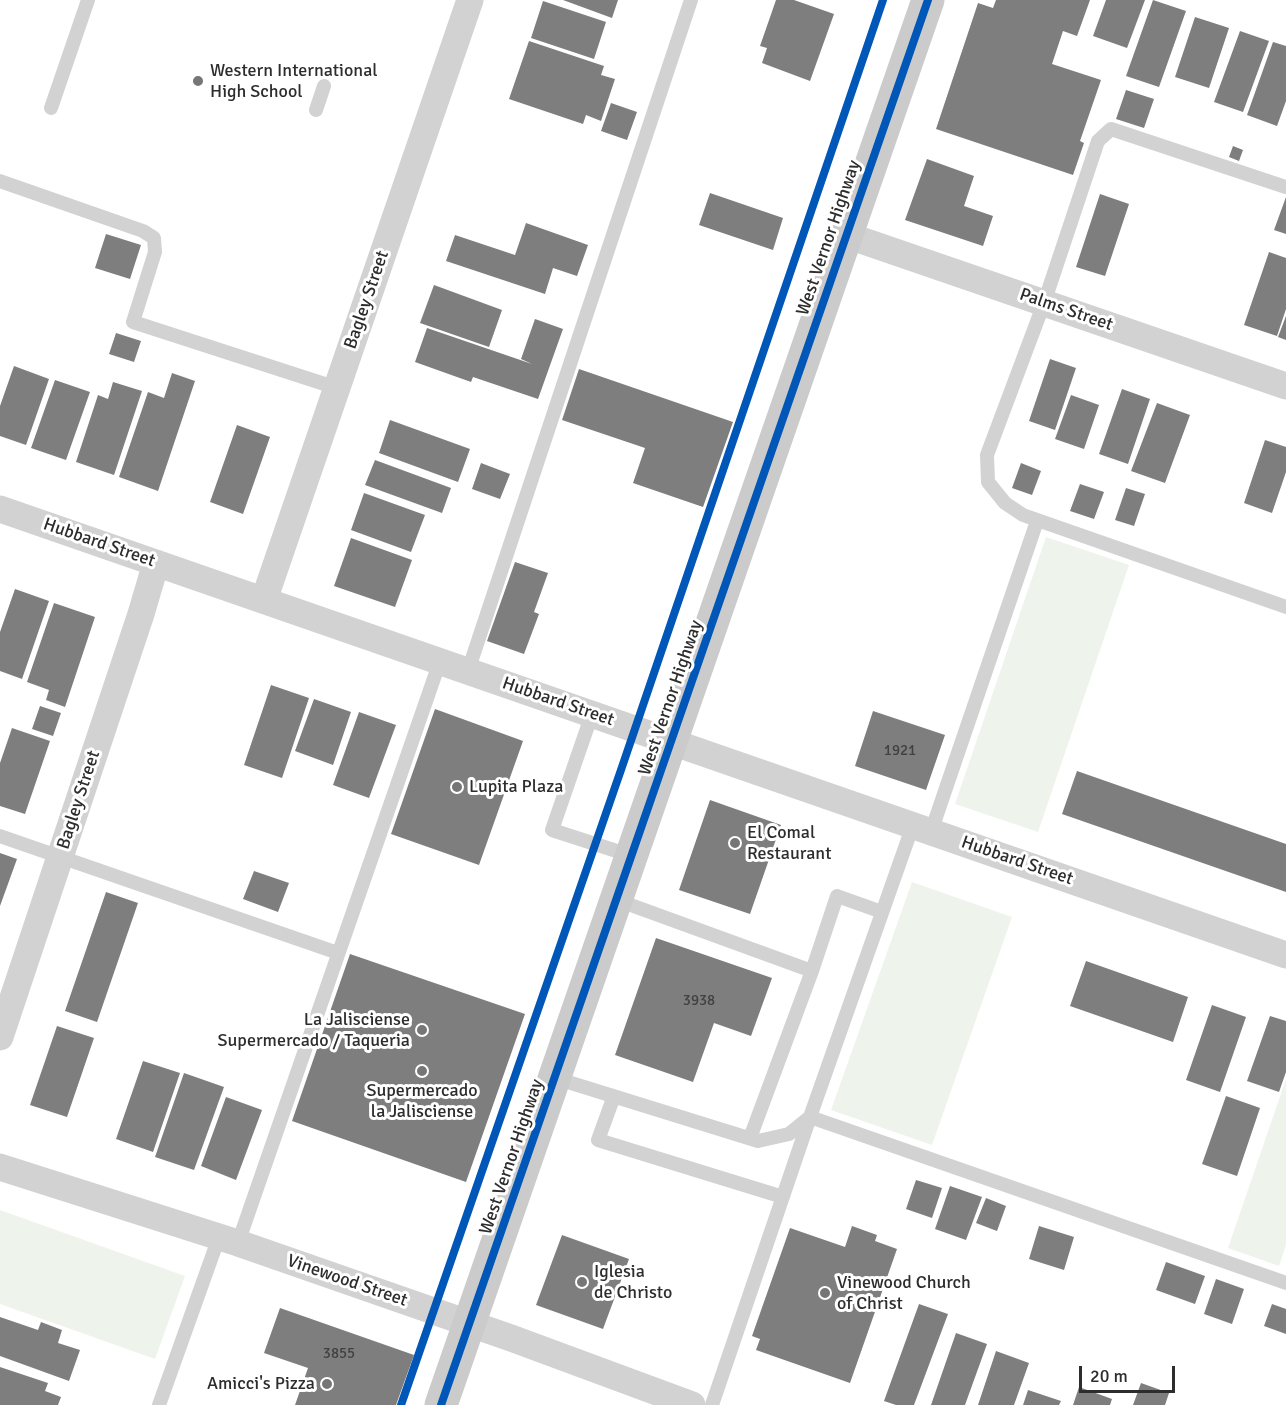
<!DOCTYPE html>
<html>
<head>
<meta charset="utf-8">
<style>
	body { margin:0 }
	#map { position:relative; width:1286px; height:1405px; overflow:hidden; background:#fff; font-family:Signika,sans-serif }
	canvas { display:block }
	.scale { position:absolute; left:1079px; top:1366px; width:96px; height:27px; box-sizing:border-box; border:3px solid #2d2d2d; border-top:0; padding-left:8px; font-size:18px; line-height:21px; white-space:nowrap; color:#2d2d2d; -webkit-text-stroke:4px #fff; paint-order:stroke }
</style>
</head>
<body>
<div id="map">
<canvas width="1286" height="1405"></canvas>
<div class="scale">20 m</div>
</div>
<script>
const ctx = document.querySelector('canvas').getContext('2d');
ctx.lineJoin = 'round';
function fillPath(path, color) { ctx.fillStyle = color; ctx.fill(path, 'evenodd'); }
function stroke(path, color, width, dash) { ctx.strokeStyle = color; ctx.lineWidth = width; ctx.lineCap = dash ? 'butt' : 'round'; ctx.setLineDash(dash || []); ctx.stroke(path); }
function drawText(font, color, halo, rows, align = 'center') {
  ctx.font = font + ' Signika,sans-serif'; ctx.lineWidth = 6; ctx.setLineDash([]); ctx.textBaseline = 'middle'; ctx.strokeStyle = halo; ctx.fillStyle = color; for (const [text, x, y, turn = 0] of rows) {
    ctx.save(); ctx.translate(x, y); ctx.rotate((+turn || 0) * Math.PI / 180); ctx.textAlign = isNaN(turn) ? turn : align; if (halo) ctx.strokeText(text, 0, 0); ctx.fillText(text, 0, 0); ctx.restore();
  }
}
fillPath(new Path2D(`
	M1046 537 1129 565 1038 832 955 804Z
	M912 882 1012 917 932 1145 831 1110Z
	M1286 1079V1245L1279 1266 1228 1248Z
	M0 1210 185 1276 155 1359 0 1304Z`), '#eef4eb');
fillPath(new Path2D(`
	M563 0H618L612 18Z
	M776 0H794L834 14 810 81 762 63 767 48 760 46Z
	M996 0H1090L1077 36 1063 31 1052 64 1101 80 1080 141 1084 143 1073 175 936 129 978 3 993 8Z
	M1106 0H1145L1127 48 1093 36Z
	M1153 0 1186 11 1159 87 1126 76Z
	M543 1 606 22 594 59 531 38Z
	M1195 17 1229 28 1209 88 1175 77Z
	M1240 31 1269 41 1243 112 1214 102Z
	M529 41 604 66 601 75 615 79 601 121 586 115 583 124 509 99Z
	M1273 42 1286 46V101L1277 126 1247 115Z
	M1126 90 1154 99 1144 128 1116 119Z
	M611 103 637 112 627 140 601 131Z
	M1233 146 1243 150 1239 161 1229 157Z
	M927 159 974 176 964 206 993 216 983 246 905 220Z
	M710 193 783 218 773 250 699 225Z
	M1100 194 1129 204 1105 276 1076 267Z
	M1286 197V234L1274 230Z
	M526 223 588 245 577 276 553 268 545 294 446 261 455 235 515 255Z
	M106 234 141 245 130 279 95 268Z
	M1269 252 1286 258V309L1277 336 1244 325Z
	M434 285 502 310 489 347 420 323Z
	M1286 316V340L1278 337Z
	M535 319 563 329 538 399 473 377 471 382 415 362 427 328 532 364 521 359Z
	M116 333 141 341 134 362 109 354Z
	M1050 359 1076 368 1055 430 1029 421Z
	M14 366 49 379 26 445 0 436V406Z
	M579 369 733 422 703 507 633 483 645 448 562 420Z
	M172 373 195 381 158 491 119 477 148 392 164 398Z
	M55 380 90 392 66 460 31 448Z
	M113 382 142 391 114 475 76 462 98 395 108 399Z
	M1122 389 1150 399 1128 464 1099 454Z
	M1071 395 1099 405 1084 449 1055 439Z
	M1157 403 1190 415 1165 483 1131 471Z
	M390 420 470 449 458 482 379 453Z
	M237 425 270 437 243 514 210 502Z
	M1265 440 1286 447V472L1272 513 1244 503Z
	M375 460 451 488 442 513 365 485Z
	M481 463 510 474 500 499 472 489Z
	M1021 463 1041 471 1032 495 1012 488Z
	M1080 484 1104 492 1094 519 1070 511Z
	M1126 488 1145 494 1134 526 1115 520Z
	M364 493 425 515 411 552 351 530Z
	M351 538 412 560 395 607 334 586Z
	M515 562 548 573 534 612 539 614 524 654 487 641Z
	M15 589 49 601 22 679 0 671V632Z
	M54 603 95 617 65 707 46 700 49 690 27 682Z
	M271 685 309 698 282 778 244 765Z
	M314 699 351 712 333 765 295 751Z
	M40 706 61 713 53 736 32 729Z
	M435 709 523 741 479 865 391 834Z
	M873 711 945 735 926 790 855 766Z
	M359 712 396 725 369 798 333 785Z
	M12 728 50 741 25 814 0 806V763Z
	M1077 771 1286 844V892L1062 814Z
	M710 800 781 825 750 914 679 890Z
	M0 853 17 859 0 906Z
	M254 871 289 883 278 912 243 899Z
	M106 892 138 903 97 1022 65 1011Z
	M656 938 772 978 751 1036 714 1023 693 1082 615 1055Z
	M350 954 525 1014 466 1182 292 1121Z
	M1086 961 1188 997 1173 1042 1070 1006Z
	M1212 1005 1246 1017 1220 1092 1186 1080Z
	M1270 1016 1286 1021V1072L1279 1092 1247 1081Z
	M57 1026 94 1038 67 1117 30 1105Z
	M143 1061 180 1073 153 1152 116 1139Z
	M184 1073 224 1087 194 1170 155 1157Z
	M1226 1096 1260 1108 1237 1176 1202 1164Z
	M226 1097 262 1110 236 1180 201 1166Z
	M916 1180 942 1188 932 1218 906 1209Z
	M950 1186 982 1197 966 1240 935 1229Z
	M986 1198 1006 1206 997 1231 976 1223Z
	M852 1226 877 1235 875 1241 897 1249 850 1383 756 1350 760 1339 752 1336 790 1228 845 1247Z
	M1039 1226 1074 1237 1064 1270 1029 1259Z
	M562 1235 629 1259 603 1329 536 1305Z
	M1166 1262 1205 1276 1195 1304 1156 1290Z
	M1216 1279 1244 1289 1232 1324 1204 1314Z
	M919 1304 948 1314 914 1405H896L884 1401Z
	M1272 1304 1286 1309V1334L1264 1326Z
	M280 1308 414 1355 396 1405H295L308 1368 264 1353Z
	M0 1317 38 1330 41 1322 62 1330 58 1343 80 1350 69 1381 0 1356Z
	M956 1333 987 1344 965 1405H931Z
	M996 1351 1029 1363 1014 1405H978Z
	M0 1367 48 1383 45 1391 61 1397 58 1405H0Z
	M1141 1383 1169 1393 1165 1405H1133Z
	M1079 1387 1112 1399 1110 1405H1073Z
	M1028 1390 1061 1401 1059 1405H1023Z`), '#7e7e7e');
stroke(new Path2D(`
	M51 108 88 0
	M316 110 324 86
	M0 181 143 231 154 238 155 252 133 322 337 388
	M1286 187 1111 129 1098 141 1044 303 987 455 988 482 1005 503 1023 515 1286 607
	M468 671 691 0
	M592 714 552 830 632 856
	M931 832 1037 521
	M0 836 338 953
	M617 900 812 971
	M555 1078 758 1141 789 1134 810 1117 1286 1283
	M614 1096 598 1140 783 1197
	M750 1138 812 971 837 896 882 912
	M238 1243 440 661
	M159 1405 219 1237
	M712 1405 810 1117 913 825`), '#d2d2d2', 14);
stroke(new Path2D(`
	M846 235 1286 386
	M0 509 1286 955
	M264 600 470 0
	M0 1037 141 614 156 563
	M0 1167 238 1243 511 1338 692 1405`), '#d2d2d2', 27);
stroke(new Path2D(`
	M441 1405 928 0`), '#cbcbcb', 33);
stroke(new Path2D(`
	M401 1405 622 767 883 0
	M441 1405 928 0`), '#0057b8', 8);
for (const [x, y, r, color] of [
	[198,81,6,"#767676"],
	[457,787,6,"#767676"],
	[735,843,6,"#767676"],
	[422,1030,6,"#767676"],
	[422,1071,6,"#767676"],
	[582,1282,6,"#767676"],
	[825,1293,6,"#767676"],
	[327,1384,6,"#767676"]
]) { const dot = new Path2D(); dot.arc(x, y, r, 0, 2 * Math.PI); ctx.fillStyle = color; ctx.fill(dot); stroke(dot, '#fff', 2); }
drawText('15px', '#414141', null, [
	["1921",900,751],
	["3938",699,1001],
	["3855",339,1354]
]);
drawText('18px', '#2d2d2d', '#fff', [
	["Western International",210,71],
	["High School",210,92],
	["Lupita Plaza",469,787],
	["El Comal",747,833],
	["Restaurant",747,854],
	["La Jalisciense",410,1020,"right"],
	["Supermercado / Taqueria",410,1041,"right"],
	["Supermercado",422,1091,"center"],
	["la Jalisciense",422,1112,"center"],
	["Iglesia",594,1272],
	["de Christo",594,1293],
	["Vinewood Church",837,1283],
	["of Christ",837,1304],
	["Amicci's Pizza",315,1384,"right"]
], 'left');
drawText('18px', '#2d2d2d', '#fff', [
	["West Vernor Highway",829,238,-71],
	["Bagley Street",367,300,-71],
	["Palms Street",1066,310,19],
	["Hubbard Street",99,543,19],
	["West Vernor Highway",671,698,-71],
	["Hubbard Street",558,702,19],
	["Bagley Street",79,800,-72],
	["Hubbard Street",1017,861,19],
	["West Vernor Highway",512,1157,-71],
	["Vinewood Street",347,1281,19]
]);
</script>
</body>
</html>
